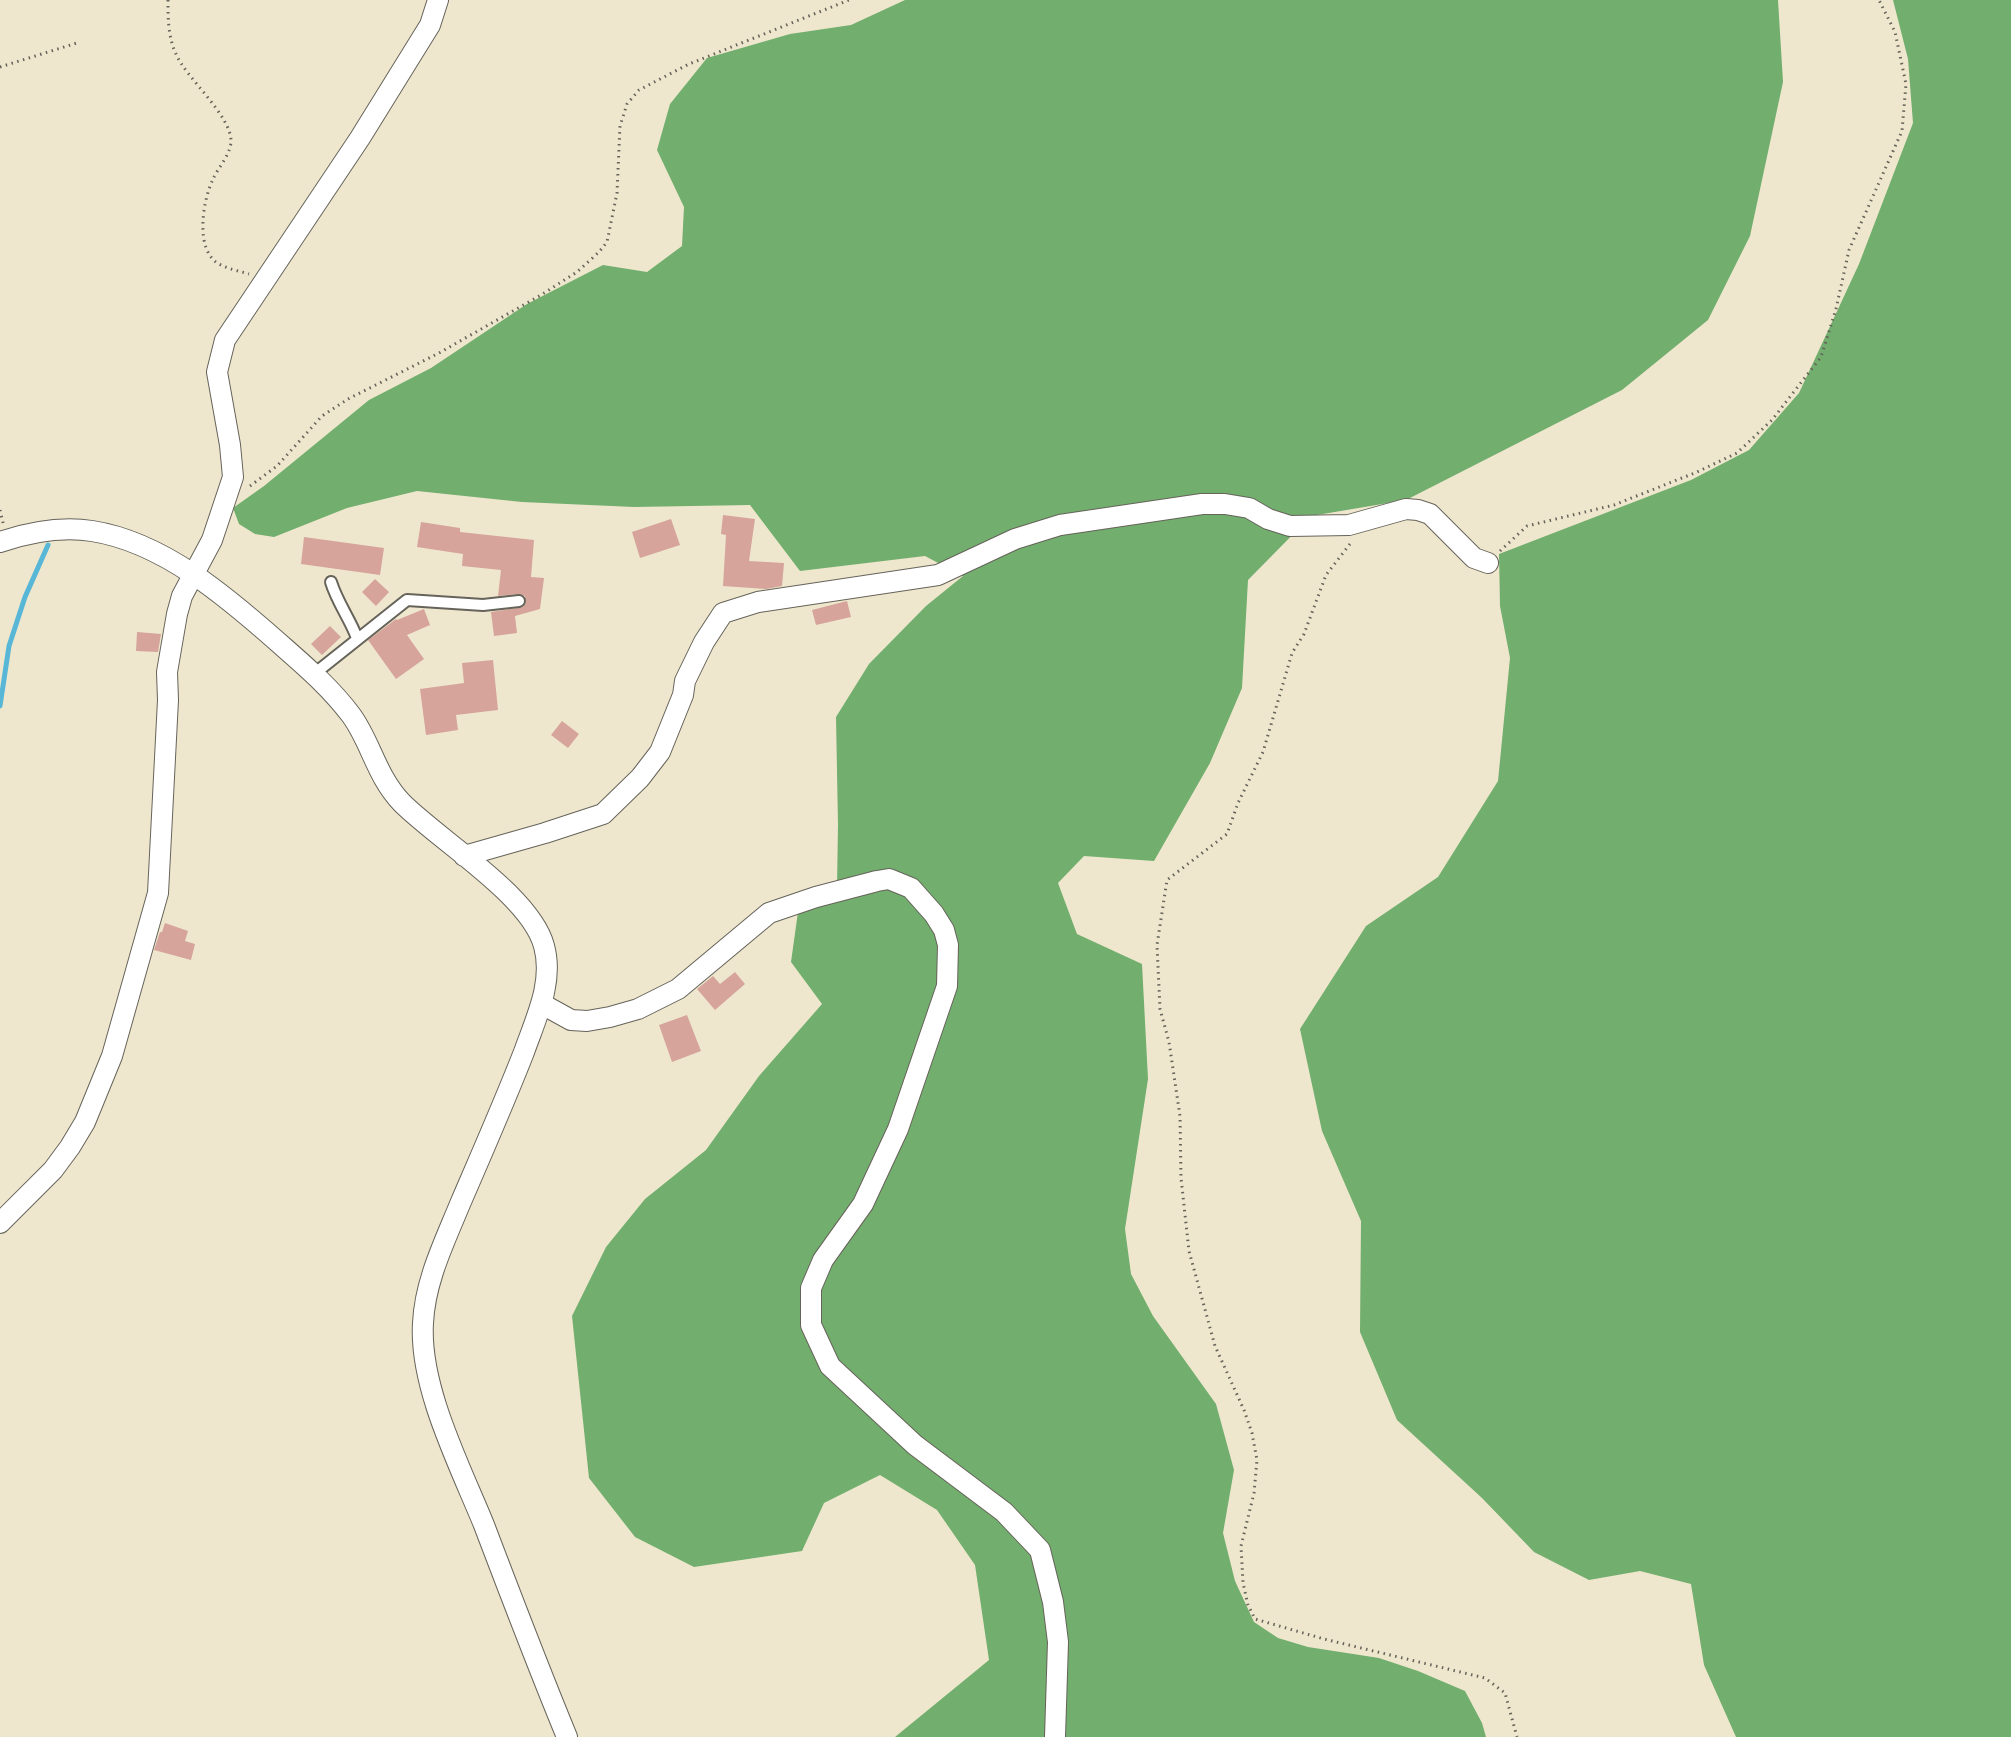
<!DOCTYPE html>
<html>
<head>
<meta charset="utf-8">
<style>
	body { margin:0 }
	canvas { display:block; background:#eee7cd }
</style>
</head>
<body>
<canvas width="2011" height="1737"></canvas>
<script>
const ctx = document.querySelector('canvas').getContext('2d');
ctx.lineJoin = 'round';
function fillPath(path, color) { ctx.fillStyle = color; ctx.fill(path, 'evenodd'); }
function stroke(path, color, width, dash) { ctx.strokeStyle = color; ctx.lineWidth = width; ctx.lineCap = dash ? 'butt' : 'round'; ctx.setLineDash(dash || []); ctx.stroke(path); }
fillPath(new Path2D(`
	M905 0H1778L1783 82 1750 236 1708 320 1622 390 1406 500 1311 516 1248 580 1242 688 1210 763 1154 861 1084 856 1058 883 1077 934 1142 964 1148 1079 1125 1229 1131 1274 1153 1316 1216 1404 1234 1470 1223 1533 1235 1581 1254 1622 1278 1638 1308 1647 1379 1658 1418 1671 1465 1691 1482 1723 1486 1737H895L989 1660 975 1565 937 1510 880 1475 824 1503 802 1551 694 1567 635 1537 589 1478 572 1316 606 1247 645 1199 706 1150 759 1076 822 1004 791 962 798 912 837 887 838 825 836 717 869 664 926 606 963 576 925 556 800 571 750 505 634 507 522 502 417 491 347 508 274 537 255 534 239 524 233 508 264 486 369 400 431 368 527 304 603 265 647 272 682 246 684 207 657 150 670 104 707 58 790 34 851 25Z
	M1893 0H2011V1737H1736L1704 1665 1691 1584 1640 1571 1589 1580 1534 1552 1482 1498 1397 1420 1360 1332 1361 1221 1322 1131 1300 1029 1366 926 1438 877 1498 781 1510 658 1500 606 1499 554 1691 480 1749 450 1799 393 1859 264 1913 123 1908 59Z`), '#72ae6e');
stroke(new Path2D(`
	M0 706 9 646 25 597 48 545`), '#58b7d7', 5);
fillPath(new Path2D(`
	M723 515 755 519 749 561 784 563 782 586 766 589 723 586 726 535 721 534Z
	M671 519 680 545 640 558 632 532Z
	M421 522 460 528V532L534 540 531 577 544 578 540 609 515 616 517 633 494 636 491 612 523 607 526 603 525 596 518 594 498 596 501 570 462 566 463 554 417 547Z
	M304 537 384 548 380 575 301 564Z
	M375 579 389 592 376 606 362 592Z
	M847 601 851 617 816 625 812 610Z
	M424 609 430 625 407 635 424 659 396 679 368 640 396 619 397 620Z
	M330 626 341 637 322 655 311 644Z
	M137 632 161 634 158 652 136 651Z
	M493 660 498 710 456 715 458 730 426 735 420 689 464 683 462 663Z
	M562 721 579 734 568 748 551 735Z
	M165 923 188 931 185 941 195 944 191 960 154 950 160 932H162Z
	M735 972 745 984 715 1010 697 989 713 976 720 984Z
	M687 1015 701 1051 672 1062 659 1025Z`), '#d6a49b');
const lane = new Path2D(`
	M331 582C337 602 350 619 357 638
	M314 674 407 600 483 605 519 601`);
const street = new Path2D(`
	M0 542C30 532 60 526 92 531 163 542 227 597 279 643 304 665 330 687 351 715 371 742 376 776 402 803 440 841 531 896 544 946 554 982 536 1018 524 1052 504 1103 482 1153 460 1204 444 1243 425 1281 423 1323 419 1387 460 1466 484 1525 511 1596 538 1667 567 1737
	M464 856 545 833 603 814 640 778 660 752 683 695 685 681 704 642 723 613 758 602 938 575 1015 539 1060 525 1202 504H1225L1249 508 1268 519 1290 526 1349 525 1406 509 1418 510 1430 514 1474 558 1488 563
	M542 1004 571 1020 587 1021 610 1017 638 1009 678 989 769 913 816 897 877 881 889 879 911 888 934 914 944 930 948 945 947 986 898 1129 863 1204 823 1260 811 1288V1325L830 1366 915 1445 1004 1512 1040 1550 1053 1602 1058 1642 1055 1737
	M0 1223 53 1170 70 1147 85 1122 112 1056 158 893 168 700 167 672 177 614 182 596 212 540 233 477 230 445 217 372 225 340 360 138 430 25 438 0`);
stroke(lane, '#66635a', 14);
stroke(street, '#66635a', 22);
stroke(new Path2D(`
	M168 0C168 18 168 37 176 54 186 78 232 116 231 142 230 155 218 168 213 179 203 200 194 250 219 264 228 269 239 271 249 274
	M0 67 80 42
	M250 486 277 466 322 416 348 399 439 353 541 295 577 272 599 252 607 242 617 193 620 126 627 104 639 90 689 64 849 0
	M0 510 3 523
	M1350 544 1326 575 1304 634 1292 653 1263 752 1238 803 1227 834 1167 880 1157 945 1160 1009 1169 1042 1180 1116 1181 1178 1189 1251 1215 1346 1244 1410 1252 1433 1257 1460 1254 1493 1241 1546 1243 1583 1248 1605 1255 1619 1324 1639 1485 1678 1505 1693 1517 1737
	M1500 551 1527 526 1614 505 1697 472 1737 453 1772 420 1821 357 1836 309 1849 250 1902 131 1906 84 1895 32 1879 0`), '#66635a', 3, [1.5, 4.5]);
stroke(lane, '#fff', 10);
stroke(street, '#fff', 20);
</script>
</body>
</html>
